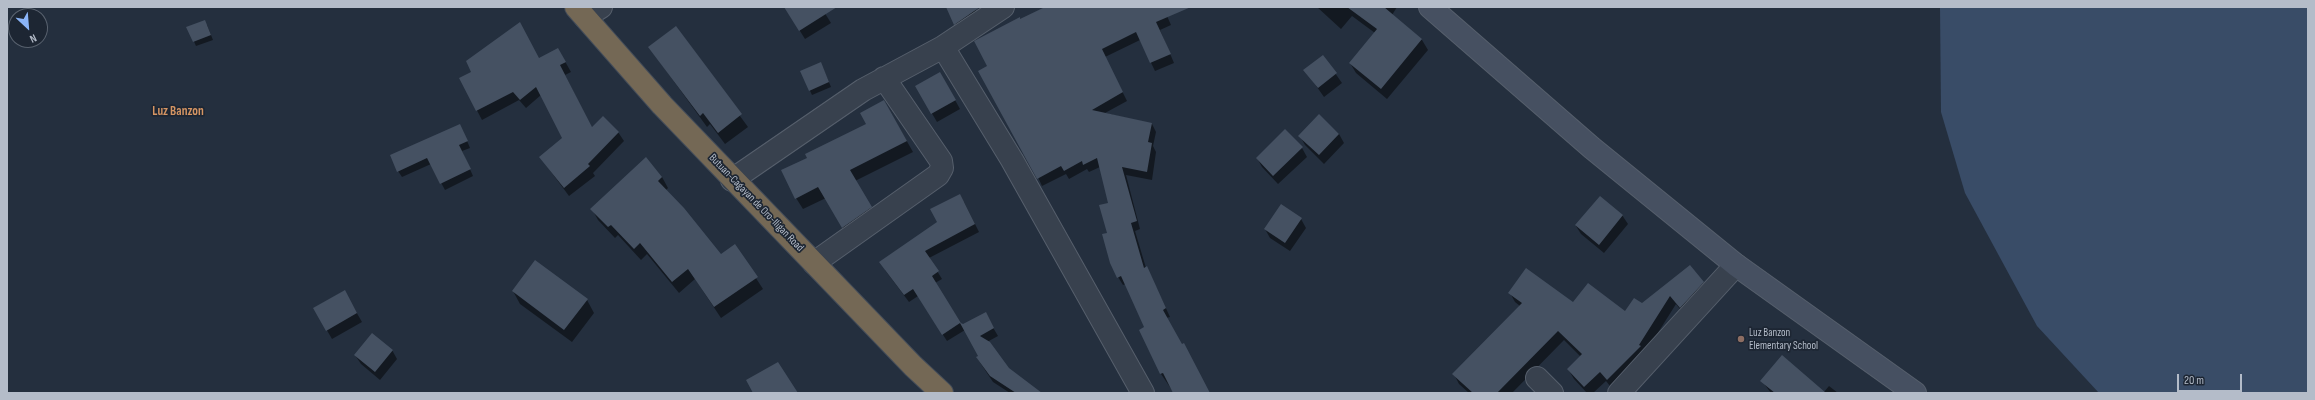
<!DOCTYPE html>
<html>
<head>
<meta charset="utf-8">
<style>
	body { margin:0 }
	#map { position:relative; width:2315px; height:400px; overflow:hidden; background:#242f3e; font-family:"Sofia Sans Condensed",sans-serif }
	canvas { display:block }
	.frame { position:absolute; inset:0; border:8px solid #b4bcc9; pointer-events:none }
	.north { position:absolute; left:8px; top:8px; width:40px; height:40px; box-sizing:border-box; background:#1d2633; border:1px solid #59626f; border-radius:50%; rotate:154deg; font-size:11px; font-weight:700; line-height:16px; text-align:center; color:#b4bcc9 }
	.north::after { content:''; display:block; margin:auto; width:14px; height:18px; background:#8ab4f8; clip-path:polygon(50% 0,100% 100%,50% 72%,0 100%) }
	.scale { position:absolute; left:2177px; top:374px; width:65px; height:18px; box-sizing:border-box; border:2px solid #b4bcc9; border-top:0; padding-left:5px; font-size:12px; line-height:14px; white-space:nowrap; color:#b4bcc9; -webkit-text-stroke:3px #1d2633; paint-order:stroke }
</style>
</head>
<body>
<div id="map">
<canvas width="2315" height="400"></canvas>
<div class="frame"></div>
<div class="north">N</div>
<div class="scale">20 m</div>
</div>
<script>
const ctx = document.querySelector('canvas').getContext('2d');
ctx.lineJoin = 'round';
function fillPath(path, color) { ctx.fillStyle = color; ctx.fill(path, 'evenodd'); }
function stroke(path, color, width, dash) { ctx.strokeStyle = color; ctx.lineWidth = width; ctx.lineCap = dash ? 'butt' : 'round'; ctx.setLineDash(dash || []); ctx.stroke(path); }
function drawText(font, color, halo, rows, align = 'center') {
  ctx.font = font + ' "Sofia Sans Condensed",sans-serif'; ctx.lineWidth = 3.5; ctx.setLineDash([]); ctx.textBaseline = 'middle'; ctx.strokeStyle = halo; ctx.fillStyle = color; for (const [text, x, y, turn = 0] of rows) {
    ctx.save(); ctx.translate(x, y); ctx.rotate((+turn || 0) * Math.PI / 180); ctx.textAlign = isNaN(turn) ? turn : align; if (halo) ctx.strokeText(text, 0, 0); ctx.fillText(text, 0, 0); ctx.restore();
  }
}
fillPath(new Path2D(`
	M1940 7H2308V393H2099L2037 326 1965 193 1941 112Z`), '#394c67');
fillPath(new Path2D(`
	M785 7H821L831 23 805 39Z
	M947 7H974L980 20 960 33Z
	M1047 7H1163L1171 25 1160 30 1174 63 1155 71 1140 40 1105 57 1127 101 1105 113 1152 124 1156 132 1153 146 1156 152 1152 180 1126 175 1140 229 1135 231 1146 268 1151 276 1170 317 1166 318 1209 393H1174L1161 374 1140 330 1145 328 1126 284 1123 285 1118 277 1108 234 1109 204 1100 167 1089 172 1087 169 1069 179 1066 174 1042 186 988 67 1020 20Z
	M1317 7H1397L1392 15 1422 40 1428 50 1387 99 1356 73 1350 63 1375 33 1352 16 1341 29Z
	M207 25 213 40 196 46 188 28Z
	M675 27 748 127 725 144 710 124 707 127 649 47Z
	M558 49 571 72 565 75 592 128 618 132 624 141 593 173 595 176 569 196 540 157 563 138 541 95 526 108 519 100 482 120 460 78 539 59Z
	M1323 56 1342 83 1324 97 1305 70Z
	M823 68 831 87 812 95 801 72Z
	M940 73 960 109 937 122 916 86Z
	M884 101 913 152 855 181 877 219 849 239 826 198 803 209 796 198 808 158 867 124Z
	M1319 116 1339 134 1344 143 1324 164 1305 145 1300 136Z
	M463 131 470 148 462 151 473 176 445 190 431 164 402 177 398 171Z
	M1302 148 1307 157 1278 184 1262 167 1257 158Z
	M662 177 668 188 666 190 721 255 735 246 763 289 721 318 695 279 679 293 647 254 641 260 618 235 615 238 598 220 592 209Z
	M964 202 979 232 929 258 942 279 935 283 963 326 985 314 998 336 987 342 1008 368 1039 393H1010L993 382 977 358 979 356 965 330 947 341 918 296 909 302 885 270 938 222Z
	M1622 215 1628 224 1604 253 1581 234 1576 226Z
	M1301 219 1306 228 1290 251 1270 238 1265 229Z
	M1703 282 1709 292 1686 317 1676 304 1644 355 1616 386H1610L1606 381 1593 393H1587L1574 379 1568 369 1581 357 1564 340 1512 393H1469L1459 384 1454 374 1520 306 1515 302 1510 293 1626 312 1642 304Z
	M344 291 362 322 332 339 314 308Z
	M513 291 587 300 594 313 572 342 520 304Z
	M392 350 397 359 380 380 361 364 355 355Z
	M1762 381 1824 392 1829 386 1838 393H1771Z`), '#0007');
fillPath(new Path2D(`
	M784 7H837L799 31Z
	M946 7H980L954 25Z
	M1045 7H1191L1156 22 1171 54 1150 63 1136 32 1102 49 1123 92 1092 110 1152 123 1148 142 1152 143 1147 172 1122 167 1137 221 1131 223 1144 268 1147 266 1166 308 1163 310 1182 344 1184 343 1210 393H1173L1163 373 1160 374 1139 330 1144 327 1121 276 1117 278 1110 263 1102 234 1107 233 1099 205 1108 203 1097 158 1083 165 1082 161 1064 171 1061 166 1037 179 978 71 987 66 974 41 1020 17V19Z
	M1347 7H1384L1422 39 1381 89 1349 63 1377 29Z
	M205 20 211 35 193 42 186 27Z
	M520 22 539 58 558 48 566 62 560 65 592 127 603 116 619 132 588 164 590 166 564 188 539 157 562 138 536 87 520 100 513 92 476 111 459 78 471 72 466 61Z
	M676 26 742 114 718 133 703 113 700 116 648 47Z
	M1323 55 1337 73 1318 88 1303 70Z
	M821 62 829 82 809 91 800 71Z
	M940 72 956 100 931 114 915 86Z
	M884 100 907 141 850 170 872 207 842 228 818 187 795 199 781 170 807 158 805 154 866 124 860 113Z
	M1319 114 1339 134 1319 155 1298 136Z
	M460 124 468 141 459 145 471 169 440 184 427 158 397 172 390 155Z
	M1285 129 1303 147 1273 176 1256 158Z
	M646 157 662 177 658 181 684 208 721 254 735 244 758 277 714 307 688 269 672 282 640 243 634 249 611 225 608 227 590 209Z
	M960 194 975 224 925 251 939 271 932 276 961 323 963 324 986 312 994 328 980 336 990 342 1009 368 1042 393H1016L990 376 976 357 978 356 960 323 942 335 913 289 904 295 879 262 937 222 930 209Z
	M1600 196 1623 215 1599 245 1575 225Z
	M1281 204 1302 218 1285 243 1264 229Z
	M535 260 588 299 564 330 512 291Z
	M1690 265 1704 282 1680 308 1670 296 1639 345 1641 346 1607 380 1600 372 1584 387 1567 369 1582 354 1558 331 1497 393H1473L1452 374 1522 303 1508 293 1526 268 1573 302 1588 283 1625 311 1634 298 1642 303Z
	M345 290 357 313 326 331 313 308Z
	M372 333 393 350 375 372 354 355Z
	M1782 355 1826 393H1775L1760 381Z
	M778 362 798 393H753L746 380Z`), '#455162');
const street = new Path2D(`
	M585 17 601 7
	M943 47 1012 160 1143 393
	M732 180 863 90 943 47 1003 7
	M814 263 938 175 942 168 941 161 884 78
	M1537 378 1552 393
	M1619 393 1736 265`);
const secondary = new Path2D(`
	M1430 7 1592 148 1736 265 1915 393`);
const highway = new Path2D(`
	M576 7 662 105 913 366 942 393`);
stroke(street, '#565f6c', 24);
stroke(secondary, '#565f6c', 24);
stroke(highway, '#434c59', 24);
stroke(street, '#38414e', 22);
stroke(secondary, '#465061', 22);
stroke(highway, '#746855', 22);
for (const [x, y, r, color] of [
	[1741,339,4,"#8d6e63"]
]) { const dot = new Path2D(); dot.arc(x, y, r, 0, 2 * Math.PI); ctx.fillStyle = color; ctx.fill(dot); stroke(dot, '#1d2633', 1.5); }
drawText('11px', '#b4bcc9', '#1d2633', [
	["Butuan-Cagayan de Oro-Iligan Road",756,203,46]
]);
drawText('11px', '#b4bcc9', '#1d2633', [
	["Luz Banzon",1749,333],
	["Elementary School",1749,346]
], 'left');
drawText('bold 13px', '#d59563', '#1d2633', [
	["Luz Banzon",178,112]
]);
</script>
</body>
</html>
